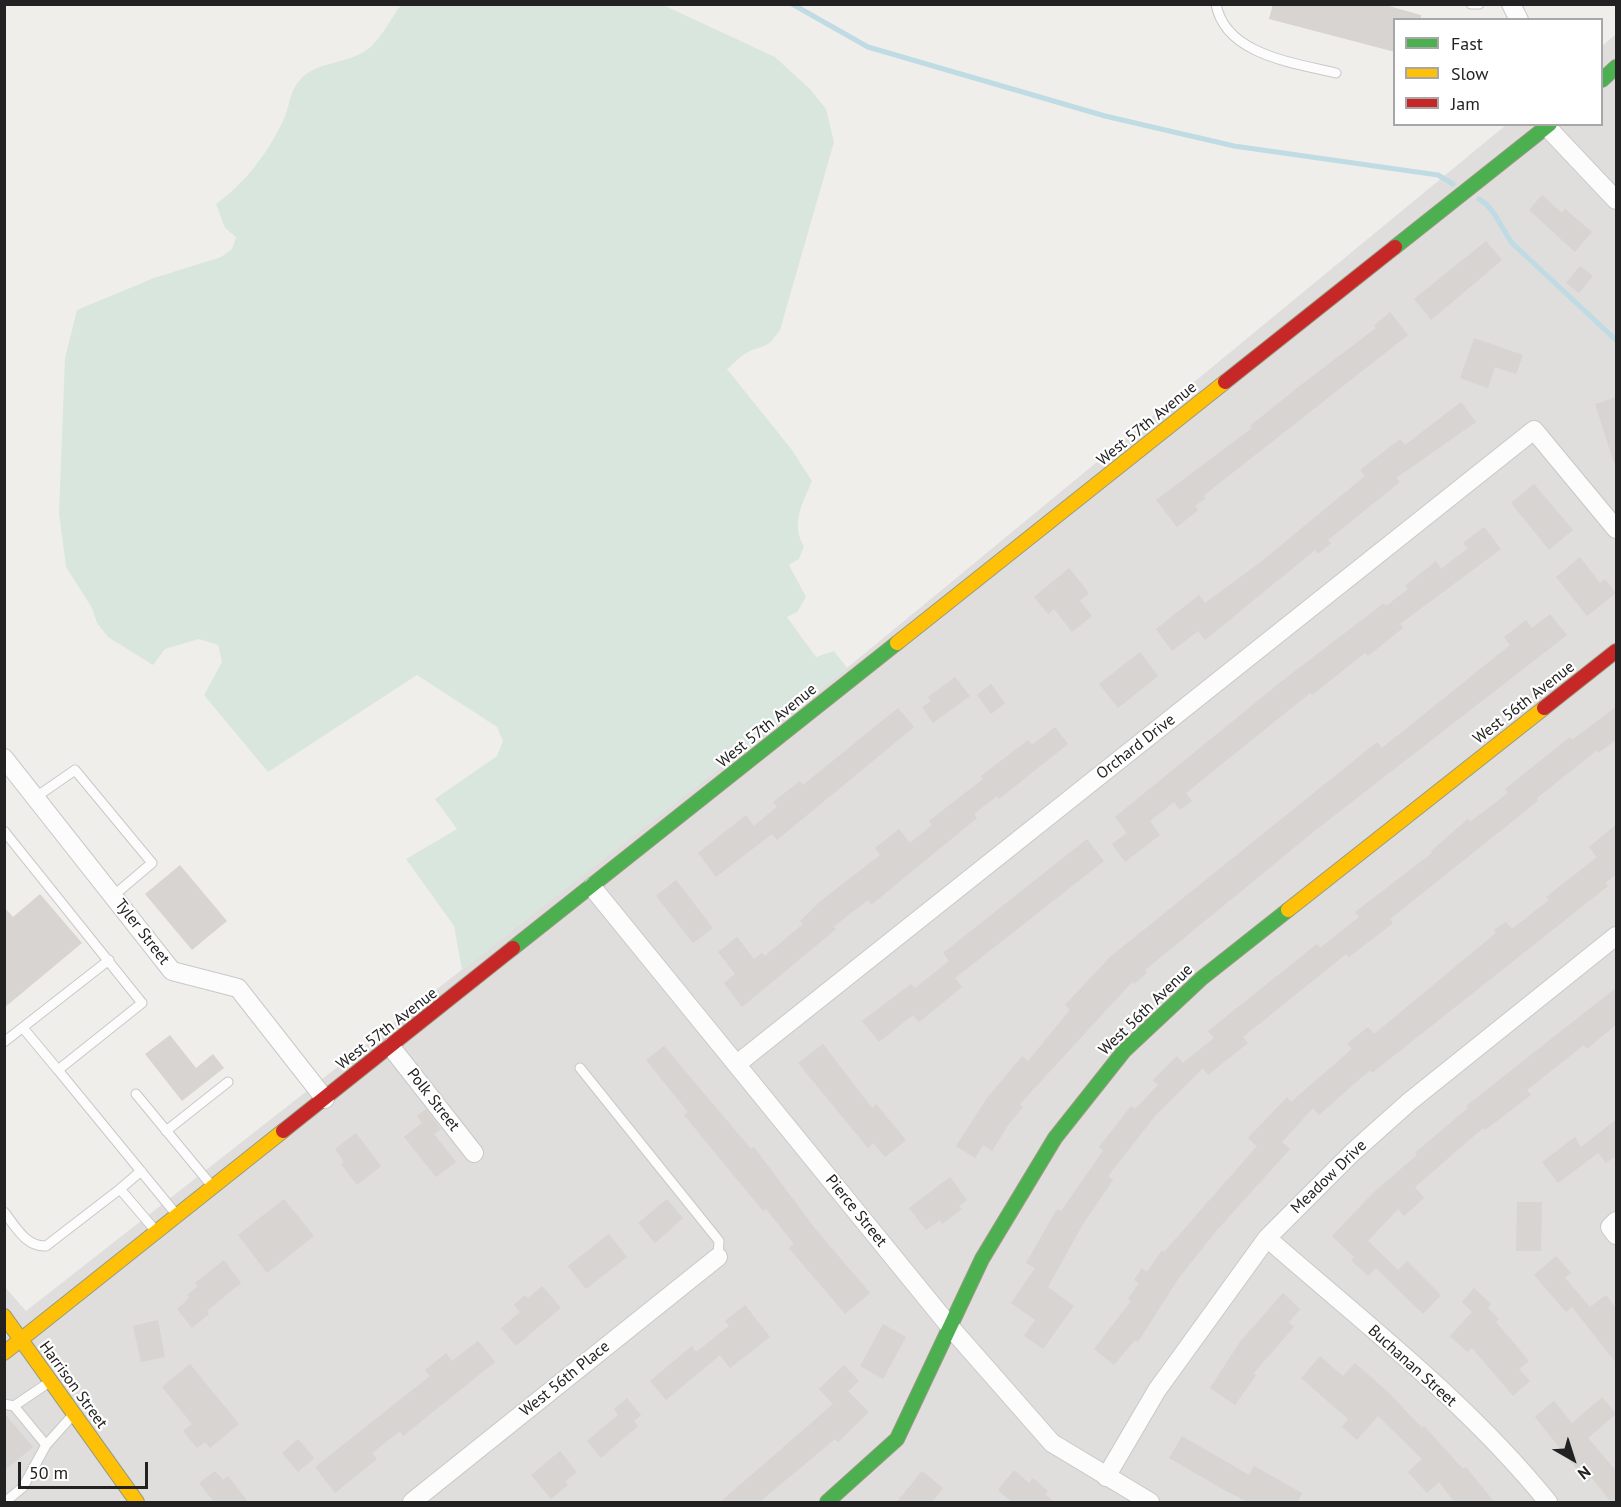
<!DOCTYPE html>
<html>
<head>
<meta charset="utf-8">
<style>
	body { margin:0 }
	#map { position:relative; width:1621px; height:1507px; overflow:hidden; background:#f0eeeb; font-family:"PT Sans",sans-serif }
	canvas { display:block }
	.frame { position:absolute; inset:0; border:6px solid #222; pointer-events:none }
	.legend { position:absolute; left:1393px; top:18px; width:210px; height:108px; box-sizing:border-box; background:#fff; border:2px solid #a7a7a7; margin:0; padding:8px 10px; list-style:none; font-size:18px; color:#222 }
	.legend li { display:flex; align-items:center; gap:12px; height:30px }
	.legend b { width:30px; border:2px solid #a7a7a7 }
	.north { position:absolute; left:1543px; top:1429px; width:60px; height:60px; -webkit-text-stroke:4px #fff; paint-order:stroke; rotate:141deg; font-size:16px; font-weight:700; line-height:24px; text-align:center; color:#222 }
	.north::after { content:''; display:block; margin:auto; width:21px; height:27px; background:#222; clip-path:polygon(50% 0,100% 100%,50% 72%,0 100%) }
	.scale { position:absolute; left:18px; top:1462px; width:130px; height:27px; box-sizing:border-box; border:3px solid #222; border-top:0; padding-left:8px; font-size:18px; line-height:21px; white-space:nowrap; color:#222; -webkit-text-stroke:4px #fff; paint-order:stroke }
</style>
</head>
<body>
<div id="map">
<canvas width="1621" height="1507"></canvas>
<div class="frame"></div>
<ul class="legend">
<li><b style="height:8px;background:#4caf50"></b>Fast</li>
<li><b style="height:8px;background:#ffc107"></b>Slow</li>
<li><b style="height:8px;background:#c62828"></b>Jam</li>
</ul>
<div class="north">N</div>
<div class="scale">50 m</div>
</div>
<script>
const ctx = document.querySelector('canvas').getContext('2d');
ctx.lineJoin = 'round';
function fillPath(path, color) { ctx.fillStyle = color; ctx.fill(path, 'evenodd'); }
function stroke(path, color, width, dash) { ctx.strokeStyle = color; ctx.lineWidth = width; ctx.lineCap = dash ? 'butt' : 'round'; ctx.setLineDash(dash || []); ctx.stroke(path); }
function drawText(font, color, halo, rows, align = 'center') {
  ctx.font = font + ' "PT Sans",sans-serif'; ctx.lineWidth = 4.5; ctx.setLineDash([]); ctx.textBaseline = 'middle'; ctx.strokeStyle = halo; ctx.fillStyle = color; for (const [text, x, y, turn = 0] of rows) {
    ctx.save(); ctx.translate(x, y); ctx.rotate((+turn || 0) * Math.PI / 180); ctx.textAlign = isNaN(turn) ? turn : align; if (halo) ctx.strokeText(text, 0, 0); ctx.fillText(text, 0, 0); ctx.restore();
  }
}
fillPath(new Path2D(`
	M1616 34V1502H5L4 1286 26 1311 847 668 1506 125 1602 124V46Z`), '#dfdedc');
fillPath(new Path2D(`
	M401 5H663L775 57 810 89 826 109 834 142 780 330C767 348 768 344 750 351 742 354 734 364 727 369L792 450 812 481C803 503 790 524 804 546L799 559 789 565 806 597 797 612 787 617 816 657 834 651 847 668 462 970 454 926 406 859 457 829 435 799 497 756 503 741 497 727 417 675 268 772 204 695 222 662 218 645 199 639 165 649 153 665 108 637 97 623 92 608 66 567 59 513 65 358 77 310 154 278 221 257 232 249 236 237 225 228 216 204C246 182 268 153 284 119 290 105 289 93 299 81 316 60 348 65 368 49 381 39 391 18 401 5Z`), '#d9e6de');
stroke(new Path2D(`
	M792 4 868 47 1105 116 1234 146 1438 175 1453 184
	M1479 199C1495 208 1501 228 1512 243L1616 340`), '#bfdbe3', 5);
fillPath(new Path2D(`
	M1273 4H1382L1421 15V20H1395V52L1269 19Z
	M1542 195 1562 213 1565 209 1592 232 1575 252 1529 210Z
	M1486 241 1502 260 1431 320 1414 299Z
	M1580 266 1593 276 1579 293 1566 283Z
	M1390 312 1408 335 1203 496 1206 498 1195 506 1198 510 1177 527 1156 500 1252 428 1250 426 1297 388 1376 328 1374 326Z
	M1474 338 1523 355 1516 374 1495 367 1488 388 1460 378Z
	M1617 397V462L1614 463 1595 404Z
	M1461 402 1476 422 1396 478 1400 482 1328 540 1331 543 1318 554 1315 550 1205 640 1198 631 1172 651 1156 629 1199 595 1205 603 1262 561 1365 476 1360 470 1400 439 1405 445Z
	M1534 484 1573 530 1549 550 1511 503Z
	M1484 527 1501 549 1400 624 1403 628 1368 656 1365 653 1312 695 1310 693 1186 793 1192 801 1180 810 1174 802 1150 821 1160 835 1125 862 1112 844 1127 833 1115 817 1282 681 1384 603 1386 606 1408 589 1405 586 1436 561 1441 569 1468 548 1463 543Z
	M1580 557 1600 583 1605 579 1616 593 1587 616 1556 577Z
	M1069 568 1089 593 1080 601 1092 616 1072 632 1054 609 1048 614 1034 597Z
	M1550 614 1567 635 1317 829 1145 970 1147 973 1134 984 1132 982 1020 1104 1023 1107 1008 1125 992 1151 983 1145 975 1158 956 1146 987 1098 1022 1056 1028 1061 1070 1010 1065 1005 1110 957 1377 742 1382 748 1510 645 1504 637 1526 620 1532 628Z
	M1140 652 1158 676 1118 708 1099 684Z
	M955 677 970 696 933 723 922 707 931 701 928 697Z
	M991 684 1005 703 991 714 977 695Z
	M1617 706V739L1598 753 1597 750 1537 798 1538 801 1390 919 1393 923 1349 957 1346 954 1243 1037 1248 1043 1208 1075 1203 1068 1155 1116 1108 1176 1113 1180 1083 1224 1048 1287 1074 1306 1043 1349 1024 1336 1035 1320 1011 1303 1035 1268 1026 1263 1057 1209 1061 1211 1103 1151 1099 1147 1131 1106 1135 1109 1158 1085 1153 1080 1177 1056 1183 1063 1214 1038 1208 1031 1317 944 1320 948 1359 917 1355 912 1432 853 1431 851 1468 819 1470 822 1508 793 1505 789 1570 737 1572 740Z
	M898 708 914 727 777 840 772 834 716 877 698 853 746 815 754 826 777 807 773 802 800 781 803 785Z
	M1055 727 1068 744 999 799 997 796 974 814 977 818 871 905 868 900 833 927 836 929 742 1007 724 983 735 974 718 952 737 937 754 959 762 953 765 956 803 924 800 921 822 900 880 855 875 848 899 829 910 843 932 825 929 821 983 779 981 776 1028 740 1032 745Z
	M1617 824V874L1605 883 1608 886 1372 1073 1370 1070 1319 1115 1313 1108 1282 1142 1290 1149 1217 1230 1178 1279 1138 1342 1135 1340 1114 1365 1094 1349 1131 1301 1128 1299 1139 1283 1134 1280 1142 1268 1147 1272 1162 1250 1164 1252 1257 1146 1248 1138 1287 1097 1291 1102 1352 1049 1347 1044 1368 1027 1374 1034 1496 933 1494 930 1506 922 1512 929 1549 900 1546 897 1597 857 1589 847Z
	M1087 839 1104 861 955 978 962 987 919 1022 913 1015 879 1042 862 1021 911 984 915 988 949 961 943 953Z
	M180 865 227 921 192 950 145 894Z
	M676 880 713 928 693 943 656 896Z
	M40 894 82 943 4 1008V907L13 917Z
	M1617 987V1024L1587 1049 1584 1045 1527 1090 1531 1095 1485 1130 1483 1128 1415 1187 1424 1198 1404 1216 1398 1209 1368 1241 1398 1270 1407 1261 1441 1295 1423 1314 1376 1268 1368 1276 1351 1260 1354 1257 1332 1236 1373 1193 1417 1155 1415 1153 1468 1108 1466 1106Z
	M170 1035 196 1068 213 1054 224 1068 182 1101 145 1054Z
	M823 1044 872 1108 876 1104 906 1140 885 1157 873 1143 868 1148 798 1063Z
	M664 1046 751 1149 754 1147 817 1231 870 1293 845 1314 789 1248 794 1244 766 1209 763 1211 684 1115 688 1112 646 1060Z
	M426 1109 441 1129 434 1134 456 1162 436 1177 404 1137 422 1123 417 1116Z
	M1617 1119V1155L1606 1163 1598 1153 1558 1183 1542 1162 1575 1137 1581 1147Z
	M356 1133 381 1166 357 1185 341 1164 344 1162 335 1149Z
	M950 1177 967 1200 959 1206 962 1209 942 1224 940 1220 926 1230 909 1208Z
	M284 1199 314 1236 267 1273 238 1235Z
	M667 1199 683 1218 655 1243 638 1223Z
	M1517 1202H1542L1541 1251H1516Z
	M609 1234 627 1257 586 1289 568 1266Z
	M1556 1256 1571 1273 1565 1278 1590 1307 1606 1295 1616 1308 1617 1364 1572 1307 1566 1312 1534 1275Z
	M224 1260 241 1283 207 1311 209 1314 192 1328 177 1309 189 1298 187 1295 198 1286 195 1283Z
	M542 1286 561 1308 516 1346 501 1328 520 1312 514 1305 525 1295 528 1298Z
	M1474 1288 1491 1304 1488 1308 1499 1319 1496 1322 1529 1361 1519 1369 1530 1381 1513 1396 1472 1348 1467 1352 1450 1336 1472 1312 1462 1302Z
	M1283 1293 1300 1309 1289 1322 1294 1327 1254 1373 1256 1375 1235 1405 1210 1388 1240 1342Z
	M745 1305 770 1337 730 1368 720 1355 666 1400 650 1381 692 1346 696 1352 729 1326 725 1321Z
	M158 1320 165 1357 141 1362 133 1326Z
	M883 1324 906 1337 883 1379 860 1366Z
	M478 1341 495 1362 403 1436 400 1431 372 1453 377 1459 335 1493 315 1467 430 1376 425 1370 446 1353 452 1361Z
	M1320 1356 1343 1376 1355 1363 1388 1392 1422 1428 1424 1426 1463 1469 1466 1467 1495 1503H1455L1439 1482 1427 1493 1408 1472 1422 1459 1378 1416 1357 1440 1342 1427 1348 1419 1301 1378Z
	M190 1364 239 1424 210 1448 205 1442 197 1448 183 1431 192 1424 162 1387Z
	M844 1365 859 1381 848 1391 869 1412 838 1442 835 1439 758 1503H719L833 1404 819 1389Z
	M1602 1397 1616 1414 1588 1438 1617 1472V1503H1612L1592 1478 1587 1482 1535 1417 1554 1401 1572 1423Z
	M627 1398 641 1415 634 1421 638 1426 601 1458 587 1441 618 1415 614 1409Z
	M4 1413 33 1447 4 1471Z
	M1182 1436 1249 1475 1254 1466 1302 1493 1297 1503H1250L1226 1491 1169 1458Z
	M298 1439 314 1458 298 1472 282 1453Z
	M560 1451 577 1472 565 1482 568 1485 551 1499 531 1475Z
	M1014 1470 1029 1483 1033 1478 1048 1491 1045 1494 1055 1503H1013L998 1490Z
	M215 1471 223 1480 228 1476 249 1503H215L199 1483Z
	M922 1471 943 1488 931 1503H896Z`), '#d7d4d2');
const lane = new Path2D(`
	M1216 4C1225 55 1295 63 1336 73
	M1471 4H1479
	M36 797 75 770 152 863 113 896
	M4 831 142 1003 58 1070 176 1214
	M23 1028 58 1070
	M4 1042 109 960
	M580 1068 719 1241 718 1257
	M136 1094 212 1186
	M166 1131 228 1082
	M120 1189 141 1171
	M4 1212C16 1227 26 1247 46 1246L120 1189 155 1230
	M4 1404 14 1406 48 1383
	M14 1406 46 1445
	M5 1502 23 1487 46 1445 72 1416`);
const street = new Path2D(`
	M1511 4 1519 20
	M1547 127 1616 200
	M4 758 172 971 238 988 325 1099
	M592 887 951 1328 1052 1443 1150 1502
	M391 1047 474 1153
	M737 1064 1534 430 1616 529
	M1616 1221 1610 1227 1616 1235
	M1267 1238C1363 1322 1468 1403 1548 1502
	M1106 1477 1157 1390 1267 1238 1353 1152 1409 1102 1616 936
	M412 1502 718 1257`);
const fast = new Path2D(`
	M1602 80 1616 67
	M1395 247 1550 124
	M513 948 897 643
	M827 1502 897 1439 982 1259 1055 1138 1124 1051 1202 978 1288 910`);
const slow = new Path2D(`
	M897 643 1225 382
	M1288 910 1544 708
	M4 1316 137 1502
	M4 1353 283 1131`);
const jam = new Path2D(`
	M1225 382 1395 247
	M1544 708 1616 651
	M283 1131 513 948`);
stroke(lane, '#c9c8c7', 11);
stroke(street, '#c9c8c7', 20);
stroke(fast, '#999a82', 16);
stroke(slow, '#999a82', 16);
stroke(jam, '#999a82', 16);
stroke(lane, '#fdfcfc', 9);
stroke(street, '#fdfcfc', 18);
stroke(fast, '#4caf50', 14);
stroke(slow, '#ffc107', 14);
stroke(jam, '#c62828', 14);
drawText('16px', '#222', '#fff', [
	["West 57th Avenue",1147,424,-39],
	["West 56th Avenue",1524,703,-38],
	["West 57th Avenue",767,726,-39],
	["Orchard Drive",1136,747,-38],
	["Tyler Street",142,932,52],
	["West 56th Avenue",1146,1010,-44],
	["West 57th Avenue",387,1029,-38],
	["Polk Street",433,1100,52],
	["Meadow Drive",1329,1177,-44],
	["Pierce Street",856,1211,51],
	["Buchanan Street",1412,1366,42],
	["West 56th Place",565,1379,-39],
	["Harrison Street",73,1385,54]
]);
</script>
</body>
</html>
